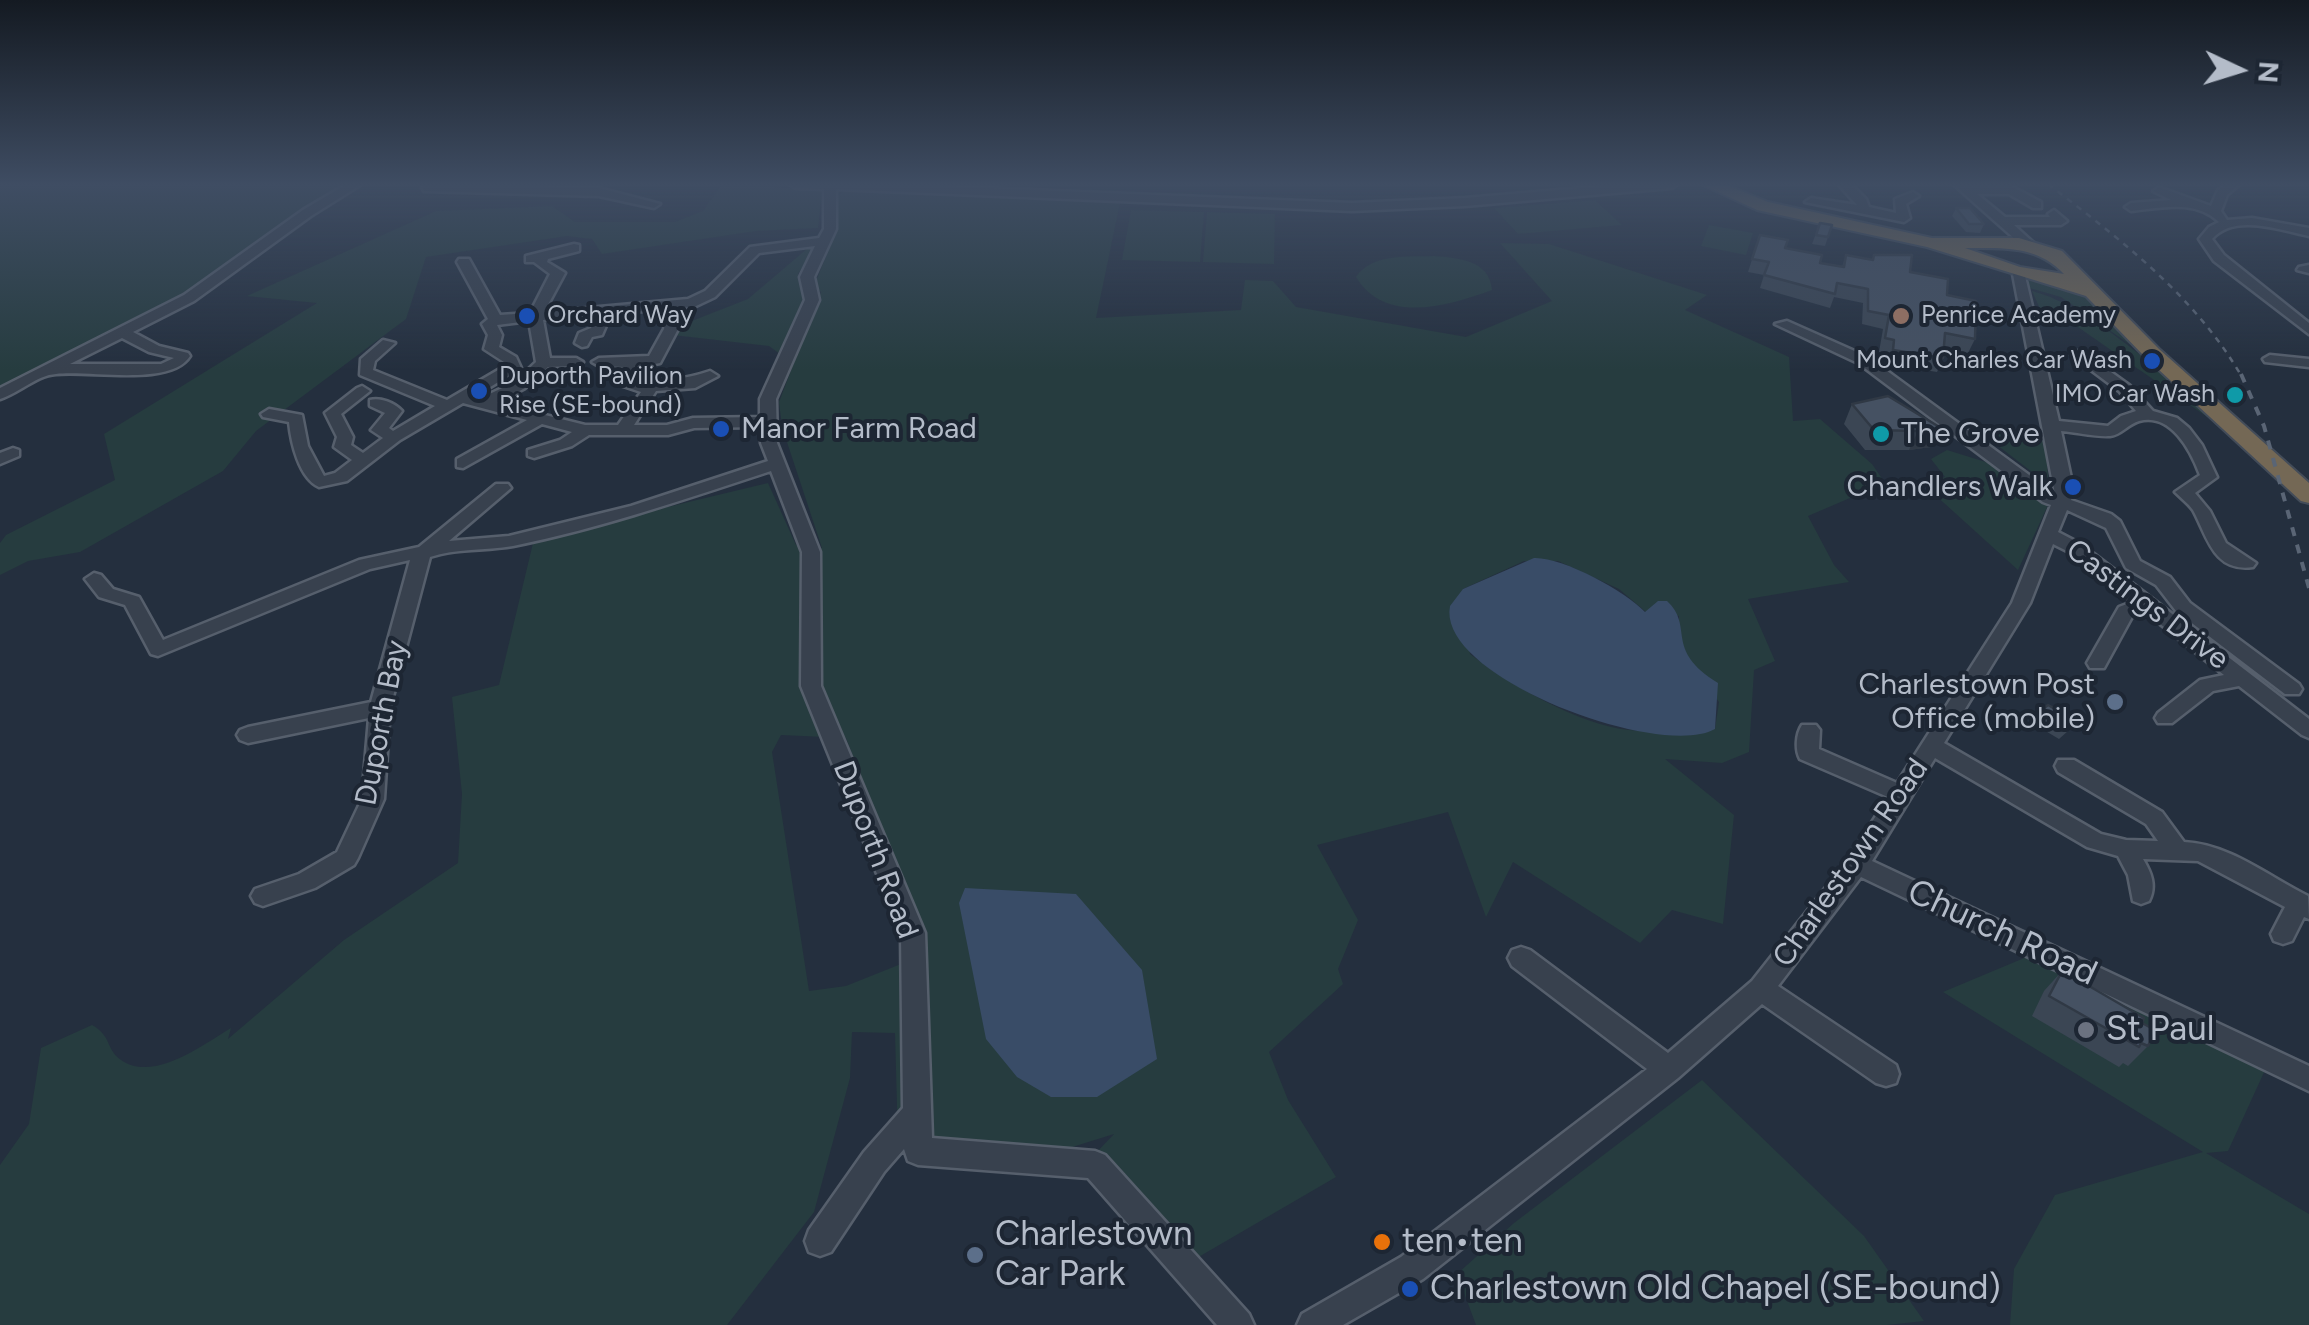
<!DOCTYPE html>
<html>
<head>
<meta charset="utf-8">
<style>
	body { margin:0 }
	#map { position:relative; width:2309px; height:1325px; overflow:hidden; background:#242f3e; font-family:Figtree,sans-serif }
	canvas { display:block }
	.north { position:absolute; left:2189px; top:20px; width:100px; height:100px; -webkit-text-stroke:8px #1d2633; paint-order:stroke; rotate:94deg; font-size:28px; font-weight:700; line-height:40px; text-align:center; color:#b4bcc9 }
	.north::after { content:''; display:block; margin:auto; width:35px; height:45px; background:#b4bcc9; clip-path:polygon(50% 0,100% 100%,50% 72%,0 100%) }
</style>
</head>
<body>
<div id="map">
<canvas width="2309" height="1325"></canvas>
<div class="north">N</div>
</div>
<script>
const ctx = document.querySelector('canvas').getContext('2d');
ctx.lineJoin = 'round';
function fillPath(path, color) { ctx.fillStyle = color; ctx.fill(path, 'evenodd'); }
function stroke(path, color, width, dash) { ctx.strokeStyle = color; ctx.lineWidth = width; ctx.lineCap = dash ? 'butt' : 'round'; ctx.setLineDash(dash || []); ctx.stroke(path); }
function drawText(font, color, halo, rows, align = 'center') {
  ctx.font = font + ' Figtree,sans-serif'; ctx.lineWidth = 8; ctx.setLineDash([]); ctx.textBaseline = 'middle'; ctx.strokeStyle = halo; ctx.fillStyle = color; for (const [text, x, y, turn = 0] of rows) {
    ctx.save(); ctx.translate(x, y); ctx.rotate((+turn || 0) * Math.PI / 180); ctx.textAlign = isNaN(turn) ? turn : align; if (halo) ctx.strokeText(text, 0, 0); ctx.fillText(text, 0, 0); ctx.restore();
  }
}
fillPath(new Path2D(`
	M0 184H348L285 223 203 286 0 390Z
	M722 184 822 190 818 228 756 231 602 254 592 239 567 236 426 257 406 319 256 431 223 471 80 552 28 561 0 575V543L6 535 115 480 104 434 317 303 247 296 436 211 552 206 575 222H675L703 211Z
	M845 191 1120 203 1096 318 1241 310 1245 280 1273 281 1296 307 1466 337 1552 301 1500 243 1549 244 1707 295 1685 310 1789 357 1793 421 1820 419 1872 464 1885 483 1808 516 1834 565 1849 582 1748 599 1775 661 1754 670 1749 752 1722 763 1665 759 1734 815 1723 924 1672 910 1640 943 1513 862 1486 917 1448 812 1317 845 1358 920 1338 969 1343 984 1269 1052 1288 1100 1336 1177 1190 1262 1094 1155 1114 1134 1069 1148 898 1142 895 1033 852 1032 850 1078 814 1212 727 1325H0V1165L29 1124 41 1048 92 1025C112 1036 106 1050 121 1060 154 1083 204 1044 231 1028L228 1039 344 940 458 863 462 794 452 697 499 685 534 539 768 483 796 545 822 548 782 427 779 402 821 292 814 286 838 227 835 197ZM1524 561H1558L1619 589 1646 612 1679 616C1677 652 1699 674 1719 702L1715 729C1687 729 1657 733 1629 730 1579 725 1509 684 1470 654L1463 589ZM781 735 846 738 919 928 921 956 846 986 809 991 772 752Z
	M1595 200 1622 225 1518 234 1494 208Z
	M1131 210 1204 212 1200 262 1122 260Z
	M1207 212 1275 214 1274 264 1203 262Z
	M1709 225 1753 233 1746 255 1701 246Z
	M808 248H815L798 274 807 302 780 354 769 346 673 335 679 326 748 299Z
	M1434 256C1458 258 1490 260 1492 290 1448 306 1385 325 1356 277 1372 253 1408 257 1434 256Z
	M2030 277 2074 287 2154 361 2061 297 2026 287Z
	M2032 291C2095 307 2174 384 2223 428L2075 325 2045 320Z
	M1967 422 2031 436 2044 434 2049 485Z
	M1947 450 2005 468 2049 503 2018 570 1923 484 1945 477 1931 459Z
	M2029 956 2266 1068 2228 1151 2206 1153 2309 1214V1325H2010L2014 1269 2055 1195 2203 1152 1943 992Z
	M1702 1080 1864 1236 1924 1321 1887 1325H1476L1457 1274 1514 1223Z`), '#263c3f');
fillPath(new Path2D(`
	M1534 558C1563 557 1625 591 1645 612L1658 601H1667C1695 627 1663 649 1718 683L1715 729C1660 760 1436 677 1450 606L1463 589Z
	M965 888 1076 894 1142 970 1157 1059 1097 1097H1051L1017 1077 986 1039 959 903Z`), '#394c67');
const minor = new Path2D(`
	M347 184H362L311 216 194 301 133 332 159 346 188 353 190 356C171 387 90 370 56 374 37 375 19 393 0 399V388L184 295 303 210ZM122 338 149 352 174 358 161 364H70Z
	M428 184 599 188 660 204 654 208 599 196 424 191 422 188Z
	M789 184H886L1352 203 1465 198 1629 184H1678L1672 188 1465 206 1352 211 836 189V229L814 277 819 300 776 399 777 443 820 552 821 686 925 933 932 1138 1095 1151 1105 1155 1249 1314 1254 1325H1217L1088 1178 918 1165 908 1161 904 1149 884 1172 831 1252 820 1256 809 1252 805 1241 809 1230 864 1152 903 1108 901 933 801 686 802 552 771 471C686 499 601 528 513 546 485 551 456 548 430 557L390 708 384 799 358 858 354 865 315 888 263 906 255 903 251 896 255 889 299 874 337 852 362 799 369 718 248 743 240 740 237 735 240 730 248 727 371 702 410 560 370 569 158 656 151 654 125 605 99 597 85 579 94 573 101 575 113 589 139 597 163 640 359 560 419 547 496 484H508L511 488 449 541 509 536 631 506 768 461 761 443V427L694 428 668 435H589L572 446 534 458 528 456V450L560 440 572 432 542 424 463 468 457 467V459L527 420 463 403 400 440 347 481 319 487C299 478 291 442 289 422L263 417 261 414 269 409 302 415 308 446 324 476 335 473 352 460 334 447 337 437 325 413 357 388 362 386 370 391 341 414 353 437 351 445 363 453 383 438 371 430 385 413 370 406V400C380 397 395 403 402 411L389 428 393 431 435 406 360 375 361 359 383 340 395 343 375 361 373 370 447 400 505 366 504 362 484 349 488 335 482 324 488 319 457 262 459 259H469L500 315 530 313 550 274 534 262H526V256L574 244 579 245V251L548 259 547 262 565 273 544 312 688 299 705 291 750 247 819 238 824 229V189L795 188ZM815 246 800 277 805 300 760 399V417L693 418 667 425H634L656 391 695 388 718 376 710 371C683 380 660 382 632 379L639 367 660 363 678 329 682 308 696 306 715 297 759 253ZM667 309 664 329 649 356 599 358 592 362 599 366 624 367 614 383 641 392 618 425H585L497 403 525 388 548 367 576 366 583 362 576 358H550L543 320 597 315 591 328 579 333 575 343 582 347 587 346 592 337 602 335 611 314ZM529 321 536 362 515 382 481 398 474 397 521 368 516 357 499 347 502 335 497 325Z
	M1838 184H1851L1866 199 1869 207 1896 213 1895 199 1913 192 1919 196 1906 204 1910 218 1904 222 1805 202 1811 198 1857 205Z
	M1953 184 2011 186 2041 202V208H2033L2009 194H1977L2005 217H2050L2048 214 2054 210 2067 221 2061 225H2014L2036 245 2025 248Z
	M2226 184H2240L2227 195 2221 211 2227 220 2252 218 2309 228V236C2280 230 2234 213 2212 239L2224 255 2309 323V334L2214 261 2199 239 2209 227 2219 222C2195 199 2161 208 2131 211L2125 207 2131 203 2171 200 2153 191 2159 187 2211 206 2218 190Z
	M2309 265V273L2297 270 2299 267Z
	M2012 269 2024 272 2059 421 2108 426 2121 416 2136 411 2119 391 2071 355 2078 351 2083 352 2129 385 2153 411 2177 418 2189 428 2202 445 2217 477 2195 493 2210 511 2226 543 2256 563 2253 567C2213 573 2207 535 2193 510 2188 503 2181 498 2175 492L2200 475C2191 451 2171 412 2139 421 2128 424 2121 435 2110 436 2095 437 2076 432 2061 431L2074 492 2071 500 2111 514 2120 521 2140 561 2170 577 2190 603 2299 684 2302 689 2299 694H2285L2176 611 2156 585 2126 568 2106 528 2067 510 2058 532 2081 544 2309 719V738L2302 735 2239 686 2213 691 2172 723H2158L2155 718 2158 713 2200 680 2224 675 2144 611 2133 615 2104 668H2090L2087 663 2119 607 2132 602 2069 552 2053 544 2030 603 1944 743 2101 834 2126 840 2158 841 2146 824 2058 772 2055 766 2058 760H2074L2162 812 2184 842C2229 844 2268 876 2308 896L2309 919 2304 917 2292 941 2283 944 2274 941 2271 934 2285 907 2198 861 2143 859C2151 872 2157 886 2149 901L2141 904 2133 901 2128 875 2118 856 2087 847 1935 758 1872 861 2309 1066V1091L1861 877 1778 986 1896 1065 1899 1074 1896 1083 1886 1086 1876 1083 1762 1004 1678 1078 1423 1279 1343 1325H1297L1302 1314 1401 1257 1647 1069 1512 966 1508 958 1512 950 1521 947 1530 950 1668 1053 1752 981 1849 858 1888 797 1800 759C1795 750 1796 734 1802 725H1816L1820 730 1819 749 1897 783 2012 603 2051 505 2043 502 1858 363 1775 324 1787 321 1868 357 2055 494Z
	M2270 355 2309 359V367L2265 362 2263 359Z
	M13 448 19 450V456L0 464V453Z`);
const highway = new Path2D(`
	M1701 184H1724L1768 202 1932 238H2019L2062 251 2159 349 2309 483V503L2301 501 2145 357 2086 296 1927 247 1757 210ZM1965 248C2003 248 2037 245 2064 274L2020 267Z`);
stroke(minor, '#565f6c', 5);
stroke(highway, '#434c59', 4);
fillPath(minor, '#38414e');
fillPath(highway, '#746855');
stroke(new Path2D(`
	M2048 184C2121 240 2195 296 2242 377`), '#5a6575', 2.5, [6, 6]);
stroke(new Path2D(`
	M2241 374 2264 426 2309 588`), '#5a6575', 4, [9, 9]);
fillPath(new Path2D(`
	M1956 208 1984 224 1980 233 1966 232 1952 216Z
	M1820 223 1832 225 1825 246 1812 244Z
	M1760 235 1785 248 1820 263 1842 267 1846 255 1872 260 1874 255 1910 272 1947 295 1975 339 1968 353 1944 348 1943 358 1937 372 1887 364 1888 354 1879 352 1883 329 1862 324 1863 303 1834 297 1830 308 1760 288 1764 275 1748 272Z
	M1852 404 1941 428 1931 447 1909 450H1865L1844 424Z
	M2048 705 2068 731 2059 739 2032 723 2039 712Z
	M2062 971 2089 986 2142 1023 2148 1046 2128 1066 2123 1063 2119 1067 2032 1016 2044 991Z`), '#3b4654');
fillPath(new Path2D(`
	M1941 428 1931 447 1909 450 1918 431Z`), '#303945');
const building = new Path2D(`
	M1956 208H1970L1984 224H1969Z
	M1820 223 1832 225 1828 237 1816 235Z
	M1760 235 1788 240 1785 248 1822 255 1820 263 1844 267 1846 255 1873 260 1874 255H1912L1910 272 1948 279 1947 295 1976 301 1975 339 1945 333 1943 358 1893 350 1894 340 1885 338 1889 315 1868 311V289L1837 283 1835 294 1764 275 1769 262 1752 259Z
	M1888 396 1941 428 1918 431 1874 430 1852 404Z
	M2048 705 2076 721 2067 728 2039 712Z
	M2062 971 2092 981 2089 986 2144 1018 2142 1023 2155 1030 2148 1046 2141 1043 2139 1047 2049 996Z`);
fillPath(building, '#455162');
stroke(building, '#303945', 2.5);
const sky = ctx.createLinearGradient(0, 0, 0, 370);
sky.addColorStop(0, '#141a22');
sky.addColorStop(0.5, '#3f4d63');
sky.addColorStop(1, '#3f4d6300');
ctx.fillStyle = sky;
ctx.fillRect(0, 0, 2309, 370);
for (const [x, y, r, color] of [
	[527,316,10,"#1a4fb4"],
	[1901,316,10,"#8d6e63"],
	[2152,361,10,"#1a4fb4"],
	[479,391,10,"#1a4fb4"],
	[2235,395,10,"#0f9aa8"],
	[721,429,10,"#1a4fb4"],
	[1881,434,10,"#0f9aa8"],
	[2073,487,10,"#1a4fb4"],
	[2115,702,10,"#5c6f8a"],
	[2086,1030,10,"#6b7280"],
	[1382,1242,10,"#e8710a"],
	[975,1255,10,"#5c6f8a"],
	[1410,1289,10,"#1a4fb4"]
]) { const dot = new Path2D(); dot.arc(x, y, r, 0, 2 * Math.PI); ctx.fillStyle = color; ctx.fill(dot); stroke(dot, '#1d2633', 4); }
drawText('25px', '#b4bcc9', '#1d2633', [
	["Orchard Way",547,316],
	["Penrice Academy",1921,316],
	["Mount Charles Car Wash",2132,361,"right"],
	["Duporth Pavilion",499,377],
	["Rise (SE-bound)",499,406],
	["IMO Car Wash",2215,395,"right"]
], 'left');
drawText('30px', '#b4bcc9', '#1d2633', [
	["Manor Farm Road",741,429],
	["The Grove",1901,434],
	["Chandlers Walk",2053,487,"right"],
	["Charlestown Post",2095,685,"right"],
	["Office (mobile)",2095,719,"right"]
], 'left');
drawText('30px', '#b4bcc9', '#1d2633', [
	["Castings Drive",2147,605,37],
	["Duporth Bay",382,723,-79],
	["Duporth Road",875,850,69],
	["Charlestown Road",1851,863,-55]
]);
drawText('35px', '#b4bcc9', '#1d2633', [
	["Church Road",2002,933,25]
]);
drawText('35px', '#b4bcc9', '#1d2633', [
	["St Paul",2106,1030],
	["Charlestown",995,1235],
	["Car Park",995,1275],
	["ten•ten",1402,1242],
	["Charlestown Old Chapel (SE-bound)",1430,1289]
], 'left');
</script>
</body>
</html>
